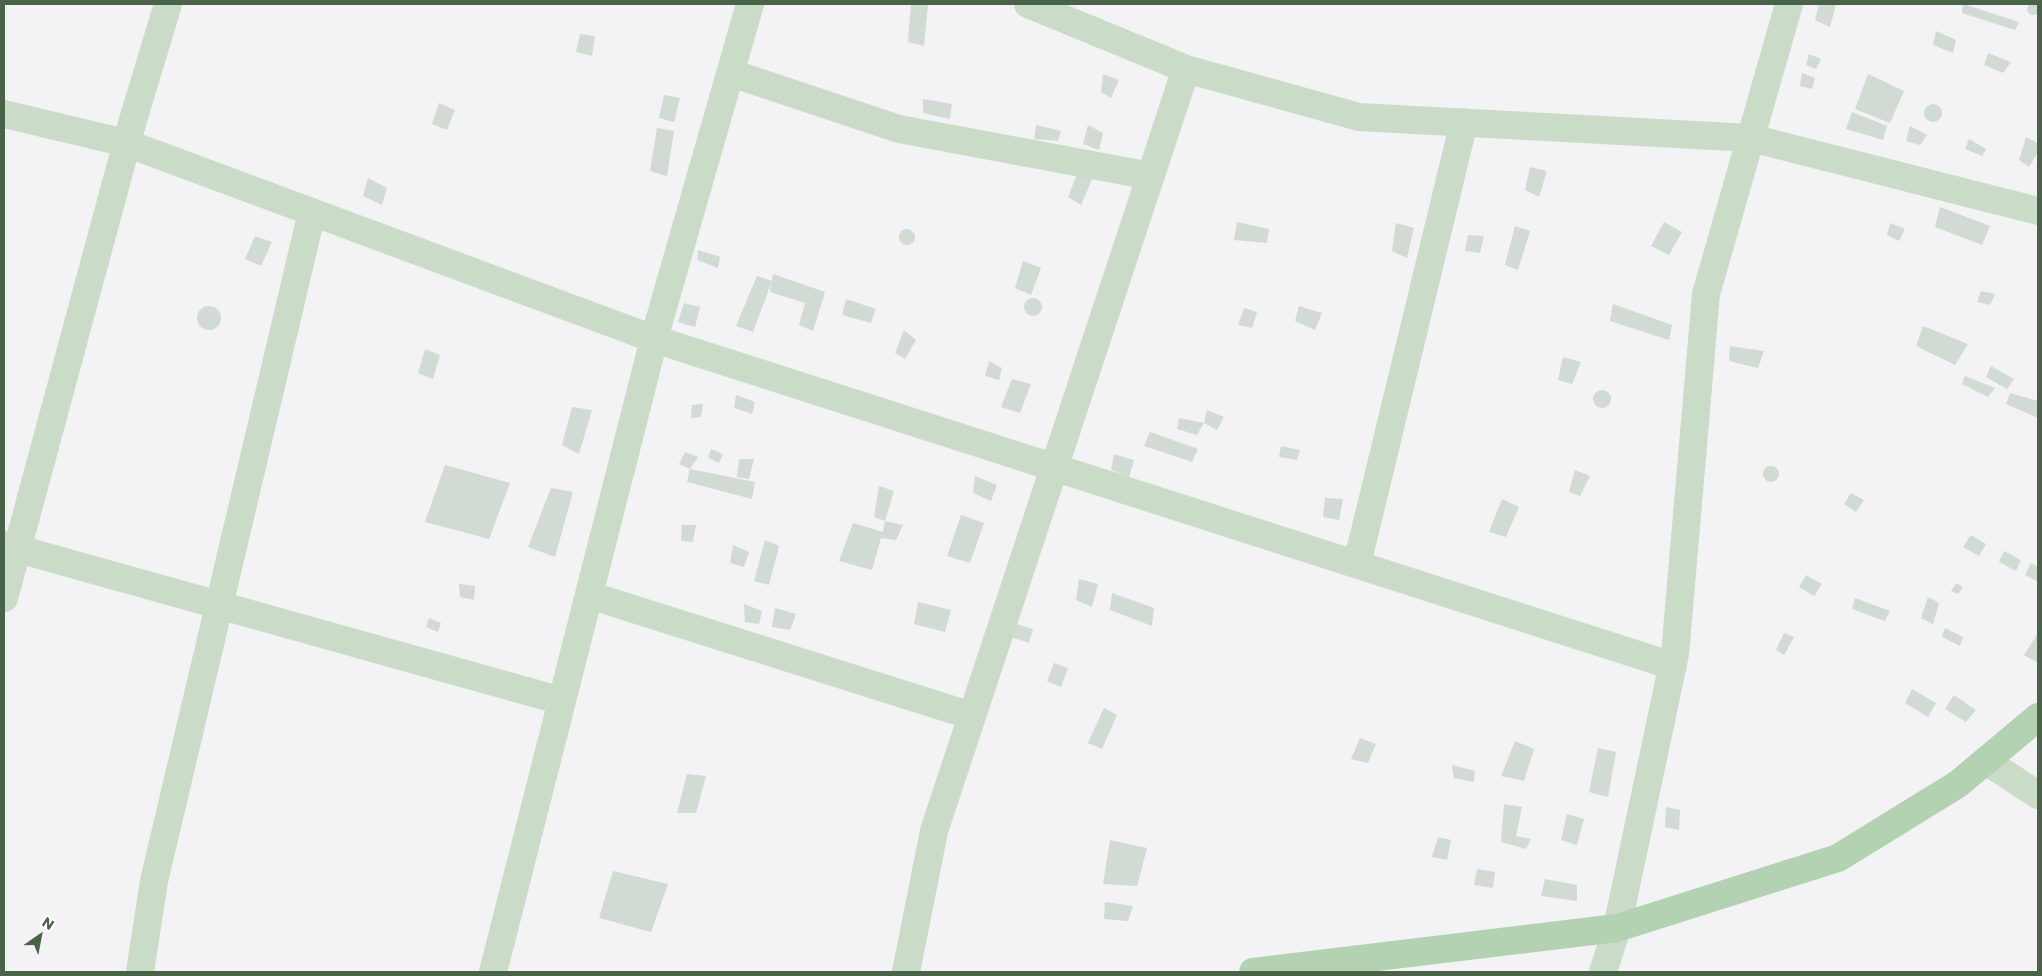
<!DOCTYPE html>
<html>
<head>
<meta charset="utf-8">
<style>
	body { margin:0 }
	#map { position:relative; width:2042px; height:976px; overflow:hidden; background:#f3f2f5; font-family:Poppins,sans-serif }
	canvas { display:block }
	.frame { position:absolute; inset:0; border:5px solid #4a6248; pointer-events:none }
	.north { position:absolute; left:15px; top:911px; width:50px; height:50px; -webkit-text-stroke:4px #fff; paint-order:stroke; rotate:33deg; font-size:14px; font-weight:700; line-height:20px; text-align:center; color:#4a6248 }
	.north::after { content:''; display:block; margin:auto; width:18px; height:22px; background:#4a6248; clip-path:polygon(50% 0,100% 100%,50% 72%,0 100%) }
</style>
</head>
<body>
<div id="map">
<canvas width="2042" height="976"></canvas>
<div class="frame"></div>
<div class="north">N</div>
</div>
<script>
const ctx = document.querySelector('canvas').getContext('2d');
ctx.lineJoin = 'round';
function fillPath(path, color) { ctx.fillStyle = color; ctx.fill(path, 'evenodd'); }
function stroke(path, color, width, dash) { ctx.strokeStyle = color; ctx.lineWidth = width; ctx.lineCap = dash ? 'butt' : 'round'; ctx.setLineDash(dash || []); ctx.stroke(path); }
fillPath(new Path2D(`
	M2027 9a6 6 0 1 1 12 0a6 6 0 1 1-12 0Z
	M911 4H928L924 46 908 42Z
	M1819 4H1836L1830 27 1815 20Z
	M1963 4 2019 22 2015 30 1962 13Z
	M1936 31 1956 40 1953 53 1933 45Z
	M580 34 595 36 592 56 576 52Z
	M1988 53 2011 62 2003 73 1984 65Z
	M1809 54 1821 59 1816 69 1806 65Z
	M1802 73 1815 78 1812 89 1800 86Z
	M1103 74 1119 80 1111 98 1101 92Z
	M1868 74 1904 91 1890 123 1855 109Z
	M664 95 680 98 674 122 659 118Z
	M923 99 952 104 950 119 923 113Z
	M439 103 455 110 447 130 432 124Z
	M1924 113a9 9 0 1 1 18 0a9 9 0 1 1-18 0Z
	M1852 112 1887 126 1883 140 1846 129Z
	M1036 125 1061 131 1058 141 1034 139Z
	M1088 125 1103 133 1099 150 1083 144Z
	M1910 126 1927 135 1920 145 1906 141Z
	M657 128 674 131 667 176 650 171Z
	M2026 137 2038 143V152L2029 167 2019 160Z
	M1969 139 1986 149 1982 156 1965 149Z
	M1530 167 1547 171 1539 197 1525 190Z
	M1078 171 1093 177 1081 205 1068 197Z
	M368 178 387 188 382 205 363 196Z
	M1940 207 1990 226 1982 245 1935 227Z
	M1237 222 1269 229 1267 243 1234 240Z
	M1664 222 1682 232 1669 255 1651 246Z
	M1396 223 1414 228 1407 258 1392 251Z
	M1890 223 1905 229 1899 241 1887 235Z
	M1515 226 1530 231 1518 270 1505 265Z
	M899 237a8 8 0 1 1 16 0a8 8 0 1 1-16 0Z
	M1468 235 1484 236 1480 253 1465 251Z
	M255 236 272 242 261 266 245 259Z
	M698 250 720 257 718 268 697 260Z
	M1023 261 1041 268 1031 295 1015 288Z
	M773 274 825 292 813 331 799 325 805 303 770 292Z
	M757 276 772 281 753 332 736 326Z
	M1981 291 1995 294 1990 305 1977 302Z
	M1024 307a9 9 0 1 1 18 0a9 9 0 1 1-18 0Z
	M846 299 876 309 871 323 842 315Z
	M684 303 700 307 695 327 678 322Z
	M1613 304 1672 325 1669 340 1610 321Z
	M1299 306 1322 313 1315 330 1295 321Z
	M197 318a12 12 0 1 1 24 0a12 12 0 1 1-24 0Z
	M1244 308 1257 312 1252 328 1238 325Z
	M1923 326 1968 344 1955 365 1916 346Z
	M904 330 916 340 905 359 895 353Z
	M1730 346 1764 351 1758 368 1729 361Z
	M425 349 440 355 433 379 418 373Z
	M1563 357 1581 362 1572 384 1558 380Z
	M989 361 1002 368 999 380 985 376Z
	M1991 366 2014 379 2007 389 1986 377Z
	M1965 376 1995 388 1988 397 1962 384Z
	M1012 379 1031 384 1020 413 1001 407Z
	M1593 399a9 9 0 1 1 18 0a9 9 0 1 1-18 0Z
	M2010 393 2038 401V418L2006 404Z
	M736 395 755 402 752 414 734 408Z
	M703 404 701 417 691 418 692 405Z
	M572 407 592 410 579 454 562 445Z
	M1207 410 1224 417 1217 430 1204 423Z
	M1179 418 1204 423 1197 435 1177 429Z
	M1150 432 1198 449 1192 462 1144 446Z
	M1281 446 1300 450 1297 460 1279 457Z
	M711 449 723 454 719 463 708 458Z
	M685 452 698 457 690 469 679 464Z
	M1114 454 1134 460 1129 477 1111 470Z
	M739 459H754L749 479 737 477Z
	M445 465 510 483 489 539 425 522Z
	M1763 474a8 8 0 1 1 16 0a8 8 0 1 1-16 0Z
	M690 469 755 482 752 499 687 482Z
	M1575 470 1590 476 1580 496 1569 492Z
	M975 476 997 485 991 501 973 493Z
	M879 486 894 491 885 521 874 517Z
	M551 488 573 492 555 557 528 547Z
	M1851 493 1864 500 1856 512 1844 504Z
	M1325 498 1343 499 1339 520 1323 517Z
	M1502 499 1519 507 1506 537 1489 532Z
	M961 515 984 523 970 563 947 556Z
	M885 521 903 525 896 540 881 538 872 570 839 561 853 523 883 532Z
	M682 525H696L693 542 681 541Z
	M1971 535 1986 544 1979 556 1963 547Z
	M765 540 779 546 769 585 754 581Z
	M733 545 749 552 744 567 730 563Z
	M2004 551 2021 560 2016 571 1999 562Z
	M2031 563 2038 567V582L2025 575Z
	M1806 575 1822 584 1814 596 1799 587Z
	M1079 579 1098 584 1092 607 1076 600Z
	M1956 583 1963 587 1958 594 1951 591Z
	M459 584 475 586 474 600 460 597Z
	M1112 593 1154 608 1152 626 1110 610Z
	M1928 597 1939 603 1933 624 1921 618Z
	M1855 598 1890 611 1885 621 1852 609Z
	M918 602 951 610 945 632 914 624Z
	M744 604 762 611 759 624 745 622Z
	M775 608 796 614 790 630 772 627Z
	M429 618 441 623 438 632 426 627Z
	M1002 620 1033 629 1029 643 1002 634Z
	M1945 628 1963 637 1960 646 1942 637Z
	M1784 633 1794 637 1784 655 1776 650Z
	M2038 633V659L2036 662 2024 655Z
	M1054 663 1068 668 1061 687 1047 681Z
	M1912 689 1936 703 1928 717 1905 703Z
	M1954 695 1976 710 1966 722 1945 709Z
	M1104 708 1117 715 1102 749 1088 743Z
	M1360 738 1376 744 1368 763 1351 759Z
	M1515 741 1534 749 1524 781 1501 776Z
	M1598 748 1616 752 1608 797 1589 792Z
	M1452 765 1475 771 1474 782 1454 778Z
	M687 774 706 776 696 813H677Z
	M1504 804 1522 807 1516 836 1531 839 1526 849 1501 842Z
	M1666 807 1680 810 1679 830 1665 827Z
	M1567 814 1584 819 1577 845 1561 840Z
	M1438 837 1451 840 1447 860 1432 857Z
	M1110 840 1147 848 1137 886 1103 884Z
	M1477 869 1495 872 1493 888 1474 885Z
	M613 871 668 884 651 932 599 918Z
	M1545 879 1577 885V901L1541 896Z
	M1105 902 1133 906 1128 921 1104 919Z`), '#d1dad3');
stroke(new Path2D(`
	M1028 4 1186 69 1359 117 1751 138 2038 211
	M731 73 899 129 1151 176
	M4 114 126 143 654 339 1673 666
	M4 545 562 701
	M1357 564 1464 122
	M589 595 972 716
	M4 598 133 120 168 4
	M1986 761 2038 795
	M140 972 154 881 312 212
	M493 972 654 339 750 4
	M906 972 934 831 1186 69
	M1603 972 1617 928 1675 654 1706 294 1789 4`), '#cadbc8', 28);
stroke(new Path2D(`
	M1253 972 1617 928 1838 858 1958 784 2038 717`), '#b2d2b1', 28);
</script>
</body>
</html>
